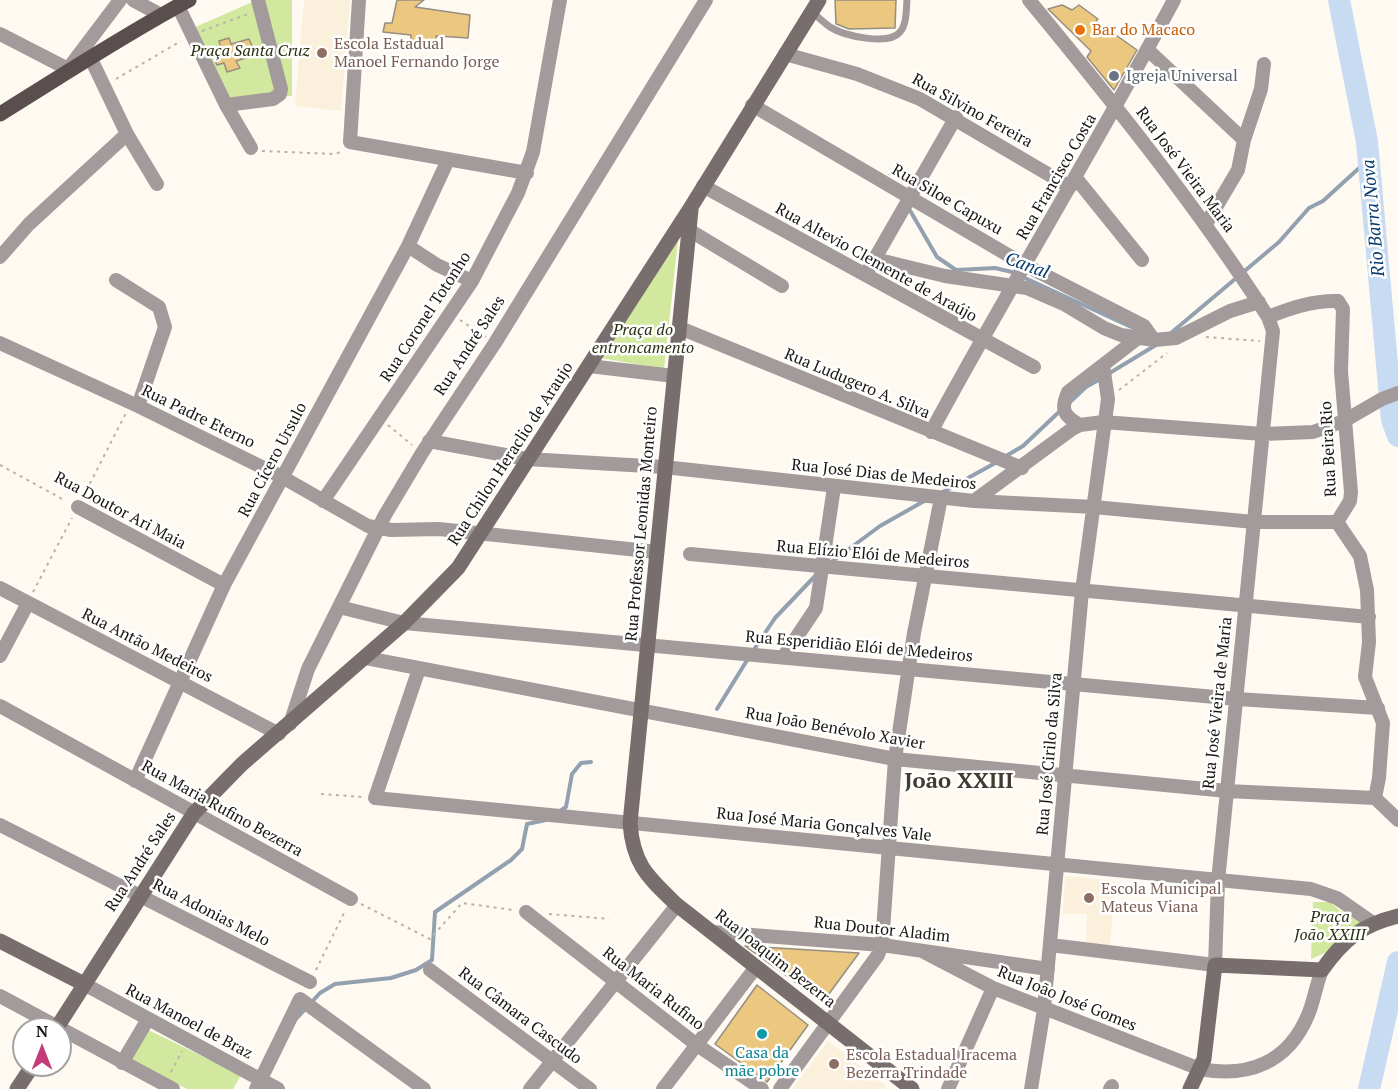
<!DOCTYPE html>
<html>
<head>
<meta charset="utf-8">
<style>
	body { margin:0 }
	#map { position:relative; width:1398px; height:1089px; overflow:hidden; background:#fefaf1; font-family:"PT Serif",serif }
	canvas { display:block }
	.north { position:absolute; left:12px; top:1017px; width:60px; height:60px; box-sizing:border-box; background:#fff; border:2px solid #a3a2a0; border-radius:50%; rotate:0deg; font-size:16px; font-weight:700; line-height:24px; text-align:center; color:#191612 }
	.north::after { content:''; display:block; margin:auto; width:21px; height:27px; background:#c33b78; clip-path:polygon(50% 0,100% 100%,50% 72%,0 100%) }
</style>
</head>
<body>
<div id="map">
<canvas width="1398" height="1089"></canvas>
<div class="north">N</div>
</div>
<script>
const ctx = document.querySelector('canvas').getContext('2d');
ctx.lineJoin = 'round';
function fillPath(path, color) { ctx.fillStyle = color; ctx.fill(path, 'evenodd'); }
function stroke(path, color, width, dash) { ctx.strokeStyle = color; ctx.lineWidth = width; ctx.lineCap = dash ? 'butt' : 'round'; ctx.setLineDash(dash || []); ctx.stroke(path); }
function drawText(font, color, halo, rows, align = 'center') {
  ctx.font = font + ' "PT Serif",serif'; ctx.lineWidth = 5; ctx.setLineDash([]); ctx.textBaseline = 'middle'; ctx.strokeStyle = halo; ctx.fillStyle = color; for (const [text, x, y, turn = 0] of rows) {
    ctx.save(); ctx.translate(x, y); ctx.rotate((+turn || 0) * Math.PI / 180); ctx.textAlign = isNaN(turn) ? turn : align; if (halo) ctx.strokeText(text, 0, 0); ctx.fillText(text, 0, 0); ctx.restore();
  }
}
fillPath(new Path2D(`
	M304 0H350L341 111 295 106Z
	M1065 876 1115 881 1110 945 1086 944 1087 914H1063Z
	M828 1041 886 1086 885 1089H792Z`), '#fbf0db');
fillPath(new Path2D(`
	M257 0H292V96L222 98 193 28Z
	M678 240 664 369 601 358Z
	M1313 902H1331L1339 910 1368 921 1327 952 1311 959Z
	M142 1027 241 1075 233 1089H187L124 1058Z`), '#d2e89f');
stroke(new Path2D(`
	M908 207 937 257 956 270 995 268 1012 272 1142 332
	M1171 333 1279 242 1309 208 1323 201 1368 160
	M1108 374 1156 345
	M1070 402 1086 387 1102 378
	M1006 456 1023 446 1060 411
	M941 493 997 462
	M830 563 880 526 926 500
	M753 651 775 618 817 574
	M717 709 749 657
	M560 811 566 807 572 774 581 763 591 762
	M296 1019 320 993 335 984 391 978 416 970 432 960 435 912 511 860 522 849 527 824 546 820`), '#93a0b0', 4);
stroke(new Path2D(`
	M1339 0 1367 142 1392 420 1398 436
	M1369 1089 1398 962`), '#c7dbf3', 22);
const building = new Path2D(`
	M397 0H424L415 7 470 15 468 38 436 36V43L411 40V35L383 32 385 23H392Z
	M835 0H896L895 28 849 29 839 25 836 24Z
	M1062 5 1072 10 1079 5 1098 19 1096 21 1137 50 1114 90 1087 57 1091 51 1048 9Z
	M229 38 231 44 249 39 256 55 236 61 240 68 227 72 224 63 217 65 210 51 221 49 219 41Z
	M745 946 859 953 823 1002Z
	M757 985 808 1025 767 1082 715 1044Z`);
fillPath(building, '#ecc77f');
stroke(building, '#958e81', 1.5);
stroke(new Path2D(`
	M202 31 248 14
	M116 79 181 41
	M262 151 335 154 343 151
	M460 320 486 337
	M1206 337 1260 341
	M1119 390 1167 353
	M388 425 412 445
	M0 465 66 501
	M83 497 126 413
	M33 592 72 518
	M321 794 363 797
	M361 904 430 939 462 903 513 910
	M549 914 609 919
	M316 970 345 911
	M171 1072 182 1051`), '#b7b4ac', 2, [3, 4.5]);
stroke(new Path2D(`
	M812 12C818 17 824 23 830 27 844 36 889 46 900 32 907 24 906 10 907 0`), '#a39b9b', 7);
stroke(new Path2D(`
	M133 0 161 15
	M359 0 350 142 527 173
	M1029 0C1113 102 1196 205 1268 317L1273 331 1218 881 1215 965 1050 945
	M178 6 226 105 251 148
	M0 34 68 69 120 0
	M1148 50 1244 140
	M785 54 857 74 920 99 1070 187
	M226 105 273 99 280 94 281 89 258 0
	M752 105 1025 265 1144 326 1154 340
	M127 134 157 184
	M1075 177 1142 260
	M703 186 1034 367
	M1206 224 1238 170 1244 140 1261 89 1264 64
	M689 230 782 286
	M408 246 437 265 472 281
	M0 257 29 224 127 134 91 59
	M875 259 945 276 1027 288 1064 304 1104 328 1121 335 1154 340 1176 338 1230 311 1259 302
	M870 267 956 117
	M116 280 159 307 165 327 138 406
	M1268 317C1291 308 1314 300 1338 301L1343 309 1341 371 1351 492 1350 501 1337 522 1360 556 1367 590 1369 642 1365 677 1383 723 1379 778 1375 798
	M680 328 1022 468
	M0 343 138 406 282 477 368 526 391 530 439 529 657 552
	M589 366 674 376
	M1080 425C1064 416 1060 410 1068 392L1138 338
	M931 432C1009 287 1096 146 1174 0
	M429 441 527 459 664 467 974 501 1094 507 1254 522H1337
	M323 501 472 281 518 193 533 152 560 0
	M974 501 1072 429 1080 425 1103 422 1263 434 1313 432 1344 421 1382 399 1398 393
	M78 507 224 585
	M690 554 1369 617
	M0 588 279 734
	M339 607 404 623 1237 699 1378 708
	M0 656 28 603
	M784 656 816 608 834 487
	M366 658 895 759 1227 791 1375 798
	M419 669 375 798 1311 889 1337 898 1373 923
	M0 706 351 899
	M290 724 308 669 385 515 422 453 495 343 706 0
	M135 781 224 585 408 246 448 160
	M1375 798 1398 820
	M0 825 310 982
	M526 912 697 1045 762 1089
	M713 932 882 945 1048 969
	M924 952 993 988 1200 1069C1248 1078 1288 1063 1308 1015 1314 1001 1316 985 1322 970
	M430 970 590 1089
	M84 984 278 1089
	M0 996 173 1089
	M122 1063 148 1019
	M256 1089 300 999 424 1089
	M530 1089 677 905
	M663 1089 756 967
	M780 1089 878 955 882 945 895 759 914 633 941 498
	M948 1089 993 988
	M1031 1089 1044 1009 1082 591 1108 399 1103 365
	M1110 1089 1112 1086`), '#a39b9b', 14);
stroke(new Path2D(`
	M691 210 630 823C633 865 648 877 677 905L912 1089
	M0 941 84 984
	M56 1029 194 813 242 764 404 623 458 568 691 207 819 0
	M17 1089 33 1065
	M1190 1089 1204 1059 1215 965 1322 970C1343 940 1361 925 1398 916`), '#786e6e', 15);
stroke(new Path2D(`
	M0 114C63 75 124 35 189 0`), '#5b4e4f', 15);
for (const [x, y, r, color] of [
	[1080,30,6,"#e8710a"],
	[322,53,6,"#8d6e63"],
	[1114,76,6,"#6b7280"],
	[1089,898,6,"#8d6e63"],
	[762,1034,6,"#0f9aa8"],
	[834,1064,6,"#8d6e63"]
]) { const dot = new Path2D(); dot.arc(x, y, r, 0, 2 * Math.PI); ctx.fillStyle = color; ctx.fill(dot); stroke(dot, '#fff', 2); }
drawText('16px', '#c56008', '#fff', [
	["Bar do Macaco",1092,30]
], 'left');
drawText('16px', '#785e54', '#fff', [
	["Escola Estadual",334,44],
	["Manoel Fernando Jorge",334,62],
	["Escola Municipal",1101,889],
	["Mateus Viana",1101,907],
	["Escola Estadual Iracema",846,1055],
	["Bezerra Trindade",846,1073]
], 'left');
drawText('italic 16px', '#283010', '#fff', [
	["Praça Santa Cruz",250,51],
	["Praça do",643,330],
	["entroncamento",643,348],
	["Praça",1330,917],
	["João XXIII",1330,935]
]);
drawText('16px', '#5b616d', '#fff', [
	["Igreja Universal",1126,76]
], 'left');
drawText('16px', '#191612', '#fff', [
	["Rua Silvino Fereira",972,111,29],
	["Rua José Vieira Maria",1185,170,53],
	["Rua Francisco Costa",1057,177,-60],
	["Rua Siloe Capuxu",947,200,30],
	["Rua Altevio Clemente de Araújo",876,263,29],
	["Rua Coronel Totonho",426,317,-57],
	["Rua André Sales",470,346,-57],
	["Rua Ludugero A. Silva",857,384,23],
	["Rua Padre Eterno",198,417,26],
	["Rua Beira Rio",1329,449,-93],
	["Rua Chilon Heraclio de Araujo",511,454,-57],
	["Rua Cícero Ursulo",273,460,-62],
	["Rua José Dias de Medeiros",884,475,6],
	["Rua Doutor Ari Maia",120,511,28],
	["Rua Professor Leonidas Monteiro",642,524,-85],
	["Rua Elízio Elói de Medeiros",873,555,5],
	["Rua Antão Medeiros",147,646,27],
	["Rua Esperidião Elói de Medeiros",859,647,5],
	["Rua José Vieira de Maria",1218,703,-84],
	["Rua João Benévolo Xavier",835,729,10],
	["Rua José Cirilo da Silva",1050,754,-85],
	["Rua Maria Rufino Bezerra",222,809,29],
	["Rua José Maria Gonçalves Vale",824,825,6],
	["Rua André Sales",141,862,-57],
	["Rua Adonias Melo",211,913,27],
	["Rua Doutor Aladim",882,930,6],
	["Rua Joaquim Bezerra",775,959,38],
	["Rua Maria Rufino",653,989,38],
	["Rua João José Gomes",1067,999,22],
	["Rua Câmara Cascudo",520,1016,37],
	["Rua Manoel de Braz",189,1022,28]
]);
drawText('16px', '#0d838f', '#fff', [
	["Casa da",762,1053],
	["mãe pobre",762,1071]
]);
drawText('italic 18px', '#063a6e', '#fff', [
	["Rio Barra Nova",1374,218,-95],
	["Canal",1027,266,20]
]);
drawText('bold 22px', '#413b30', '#fff', [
	["João XXIII",959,782]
]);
</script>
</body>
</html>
